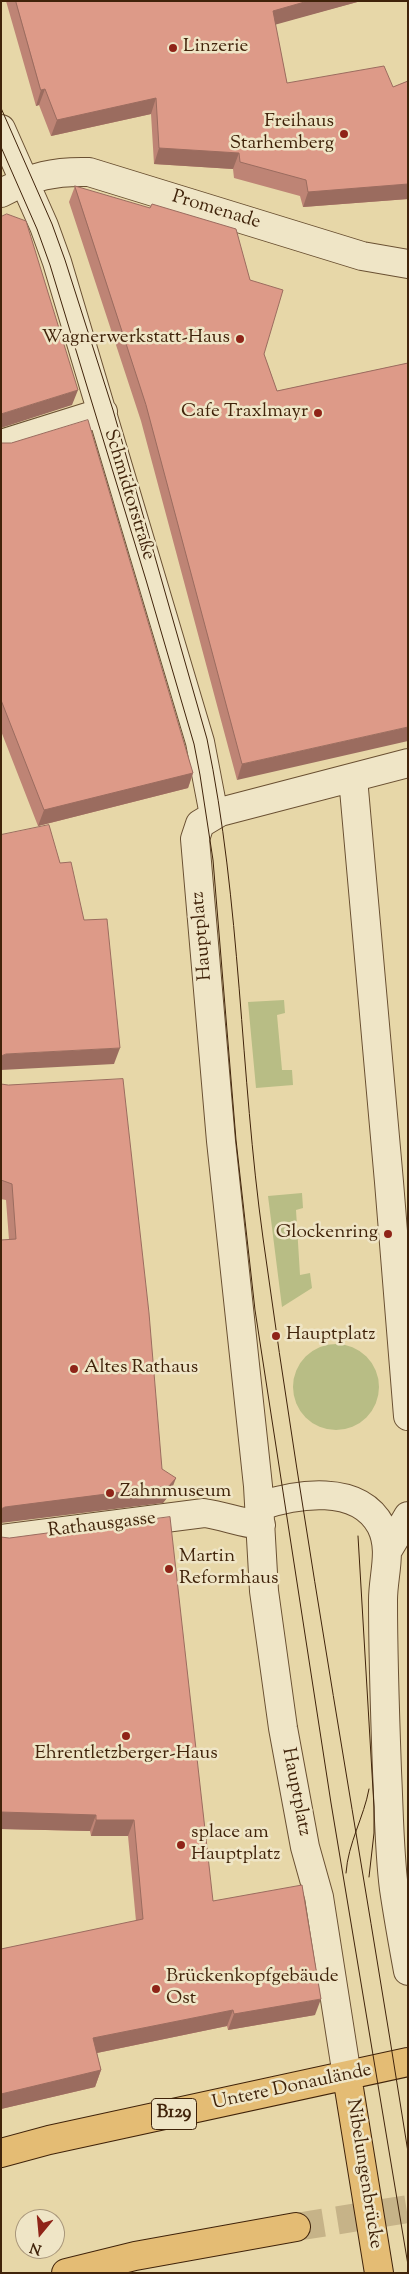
<!DOCTYPE html>
<html>
<head>
<meta charset="utf-8">
<style>
	body { margin:0 }
	#map { position:relative; width:409px; height:2274px; overflow:hidden; background:#e7d7a8; font-family:"Sorts Mill Goudy",serif }
	canvas { display:block }
	.frame { position:absolute; inset:0; border:2px solid #40230a; pointer-events:none }
	.north { position:absolute; left:15px; top:2209px; width:50px; height:50px; box-sizing:border-box; background:#efe5c6; border:1px solid #a9977b; border-radius:50%; rotate:197deg; font-size:14px; font-weight:700; line-height:20px; text-align:center; color:#40230a }
	.north::after { content:''; display:block; margin:auto; width:18px; height:22px; background:#8f2418; clip-path:polygon(50% 0,100% 100%,50% 72%,0 100%) }
</style>
</head>
<body>
<div id="map">
<canvas width="409" height="2274"></canvas>
<div class="frame"></div>
<div class="north">N</div>
</div>
<script>
const ctx = document.querySelector('canvas').getContext('2d');
ctx.lineJoin = 'round';
function fillPath(path, color) { ctx.fillStyle = color; ctx.fill(path, 'evenodd'); }
function stroke(path, color, width, dash) { ctx.strokeStyle = color; ctx.lineWidth = width; ctx.lineCap = dash ? 'butt' : 'round'; ctx.setLineDash(dash || []); ctx.stroke(path); }
function drawText(font, color, halo, rows, align = 'center') {
  ctx.font = font + ' "Sorts Mill Goudy",serif'; ctx.lineWidth = 5; ctx.setLineDash([]); ctx.textBaseline = 'middle'; ctx.strokeStyle = halo; ctx.fillStyle = color; for (const [text, x, y, turn = 0] of rows) {
    ctx.save(); ctx.translate(x, y); ctx.rotate((+turn || 0) * Math.PI / 180); ctx.textAlign = isNaN(turn) ? turn : align; if (halo) ctx.strokeText(text, 0, 0); ctx.fillText(text, 0, 0); ctx.restore();
  }
}
fillPath(new Path2D(`
	M284 1000 285 1013 277 1015 282 1070H292L293 1085 256 1088 248 1002Z
	M302 1193 303 1208 296 1210 300 1275 310 1273 312 1288 282 1307 268 1196Z
	M293 1387a43 43 0 1 1 86 0a43 43 0 1 1-86 0Z`), '#b8bd85');
stroke(new Path2D(`
	M296 2227 408 2209`), '#c6b388', 28, [28, 14]);
const minor = new Path2D(`
	M1 129 44 226 57 262 200 742 214 815
	M1 193C34 176 53 171 89 172L362 256 408 264
	M1 444 103 412
	M353 778 389 1182 408 1416
	M260 1506C296 1494 358 1483 381 1526 393 1550 383 1575 383 1600 383 1657 385 1715 387 1771 389 1810 389 1850 394 1889 398 1916 403 1944 408 1971
	M1 1539 204 1513C225 1516 240 1523 261 1525
	M388 1550 408 1516
	M347 2076 319 1897 305 1847 283 1728 264 1591 258 1486 221 1141 195 839 200 824 220 812 408 763`);
const major = new Path2D(`
	M347 2076 379 2273
	M1 2153 49 2140 408 2062
	M66 2273 135 2256 296 2227`);
stroke(minor, '#6a5032', 30);
stroke(major, '#40230a', 30);
stroke(minor, '#efe5c6', 28);
stroke(major, '#e4bc74', 28);
stroke(new Path2D(`
	M1 108 52 224 65 260 113 410 207 739C241 903 240 1073 263 1238 305 1544 360 1847 408 2152
	M1 147 37 229 50 265 146 580 194 744 200 775 213 860 236 1140 255 1310 331 1803 408 2265
	M358 1536 374 1807V1833L369 1877
	M346 1873C348 1843 364 1817 369 1789`), '#40230a', 1);
fillPath(new Path2D(`
	M6 1H361L275 24 287 83 393 87 408 81V199L303 207 300 196 234 178 233 169 154 164 151 114 51 136 39 105 36 106Z
	M75 186 264 354 277 391 408 363 237 780 141 421 69 202Z
	M1 443 193 773 188 788 38 826 1 731Z
	M1 1084 162 1469 170 1494 163 1503 9 1240 6 1200 1 1199Z
	M1 1537 213 1901 315 2015 228 2030 227 2026 97 2053 101 2070 95 2087 1 2109V1949L136 1921 128 1836H91L90 1831 1 1829Z`), '#be8475');
fillPath(new Path2D(`
	M308 1H361L267 27 273 11Z
	M45 89 39 105 36 106 41 90Z
	M156 98 151 114 51 136 57 120Z
	M159 148 239 153 233 169 154 164Z
	M408 184V199L303 207 308 192Z
	M78 390 72 405 1 428V414Z
	M408 727V741L237 780 242 764Z
	M193 773 188 788 38 826 44 810Z
	M120 1048 114 1064 1 1070V1056L6 1054Z
	M176 1478 170 1494 163 1503 1 1523V1509L5 1507Z
	M1 1812 96 1815 90 1831 1 1829Z
	M96 1820H134L128 1836H91Z
	M321 1999 315 2015 228 2030 234 2014Z
	M233 2010 227 2026 87 2055 93 2038Z
	M101 2070 95 2087 1 2109V2094Z`), '#9b6c5f');
const building = new Path2D(`
	M16 1H308L273 11 287 83 384 66 393 87 408 81V184L308 192 306 180 240 162 239 153 159 148 156 98 57 120 45 89 41 90Z
	M75 186 150 208 152 204 236 229 250 280 283 290 264 354 277 391 408 363V727L242 764 146 405Z
	M7 214 26 221 78 390 1 414V217Z
	M88 420 193 773 44 810 1 700V443H11Z
	M49 825 60 863 71 862 84 920 107 919 120 1048 6 1054 1 1056V835Z
	M123 1079 149 1313 162 1469 176 1478 169 1486 5 1507 1 1509V1240L16 1239 12 1184 1 1180V1084L8 1085Z
	M170 1517 213 1901 302 1885 321 1999 234 2014 233 2010 93 2038 101 2070 1 2094V1949L143 1919 134 1820H96V1815L1 1812V1537L9 1538Z`);
fillPath(building, '#dd9a88');
stroke(building, '#9b6c5f', 1);
for (const [x, y, r, color] of [
	[173,48,5,"#8f2418"],
	[344,134,5,"#8f2418"],
	[240,339,5,"#8f2418"],
	[318,413,5,"#8f2418"],
	[388,1234,5,"#8f2418"],
	[276,1336,5,"#8f2418"],
	[74,1369,5,"#8f2418"],
	[110,1493,5,"#8f2418"],
	[169,1569,5,"#8f2418"],
	[126,1736,5,"#8f2418"],
	[181,1845,5,"#8f2418"],
	[156,1989,5,"#8f2418"]
]) { const dot = new Path2D(); dot.arc(x, y, r, 0, 2 * Math.PI); ctx.fillStyle = color; ctx.fill(dot); stroke(dot, '#efe5c6', 2); }
for (const [x, y, w] of [
	[174,2114,45]
]) { const box = new Path2D(); box.roundRect(x - w / 2, y - 15.5, w, 31, 4); ctx.fillStyle = '#efe5c6'; ctx.fill(box); stroke(box, '#40230a', 1); }
drawText('bold 18px', '#40230a', null, [
	["B129",174,2114]
]);
drawText('19px', '#40230a', '#efe5c6', [
	["Linzerie",183,48],
	["Freihaus",334,123,"right"],
	["Starhemberg",334,145,"right"],
	["Wagnerwerkstatt-Haus",230,339,"right"],
	["Cafe Traxlmayr",308,413,"right"],
	["Glockenring",378,1234,"right"],
	["Hauptplatz",286,1336],
	["Altes Rathaus",84,1369],
	["Zahnmuseum",120,1493],
	["Martin",179,1558],
	["Reformhaus",179,1580],
	["Ehrentletzberger-Haus",126,1755,"center"],
	["splace am",191,1834],
	["Hauptplatz",191,1856],
	["Brückenkopfgebäude",166,1978],
	["Ost",166,2000]
], 'left');
drawText('19px', '#40230a', '#efe5c6', [
	["Promenade",216,211,17],
	["Schmidtorstraße",128,495,73],
	["Hauptplatz",203,936,-95],
	["Rathausgasse",102,1526,-7],
	["Hauptplatz",295,1792,79],
	["Untere Donaulände",292,2088,-12],
	["Nibelungenbrücke",363,2174,81]
]);
</script>
</body>
</html>
